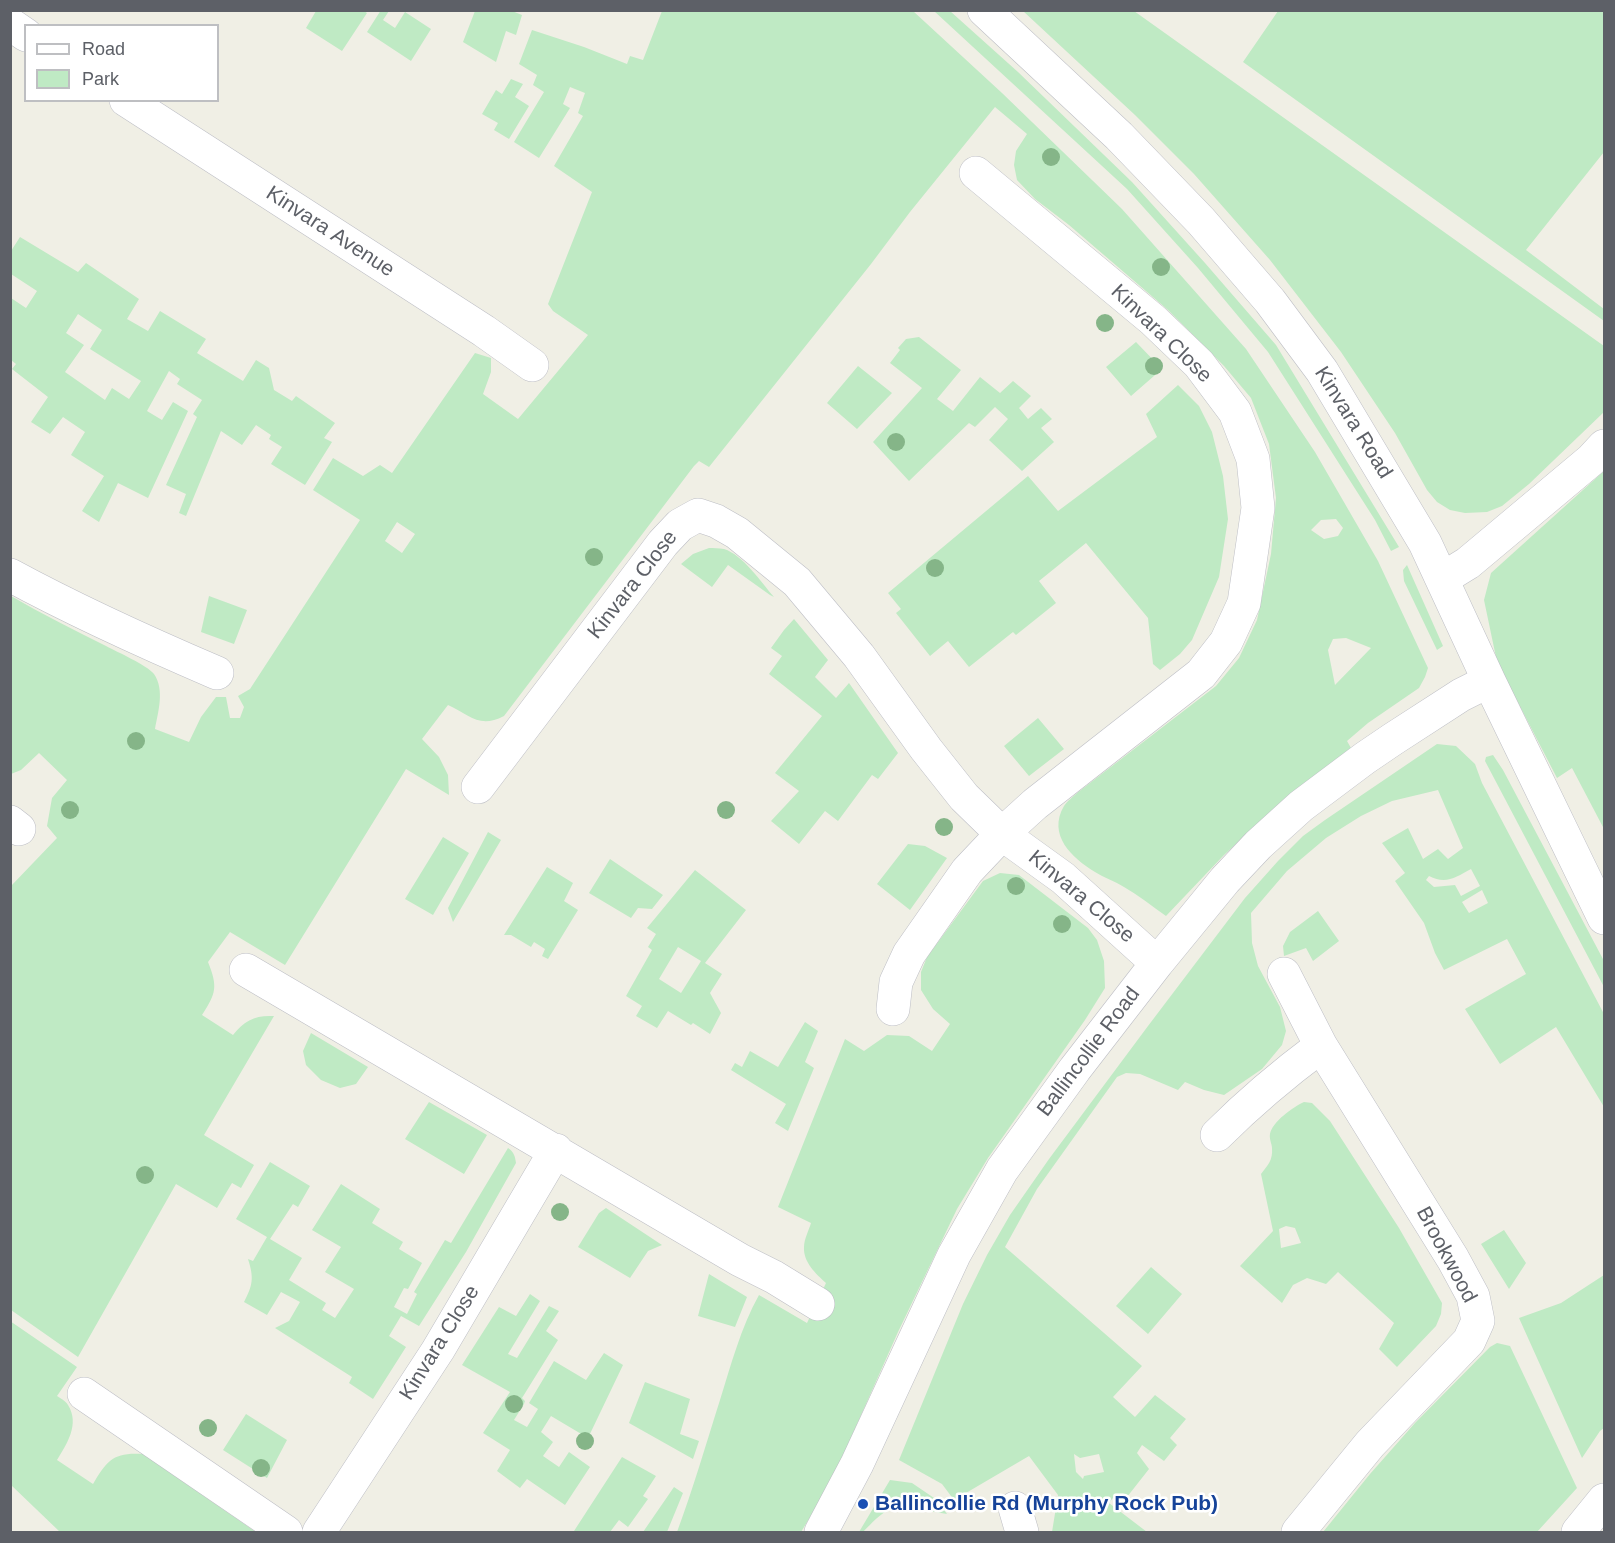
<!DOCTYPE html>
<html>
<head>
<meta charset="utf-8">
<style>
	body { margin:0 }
	#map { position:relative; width:1615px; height:1543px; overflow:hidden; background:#f0efe5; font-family:Arial,sans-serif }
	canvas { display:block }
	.frame { position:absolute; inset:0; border:12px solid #5d6067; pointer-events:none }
	.legend { position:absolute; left:24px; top:24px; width:195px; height:78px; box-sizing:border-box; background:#fff; border:2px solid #bebfc2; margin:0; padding:8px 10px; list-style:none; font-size:18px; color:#5d6067 }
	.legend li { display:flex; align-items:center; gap:12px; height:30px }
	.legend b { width:30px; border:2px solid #bebfc2 }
</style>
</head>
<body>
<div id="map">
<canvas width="1615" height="1543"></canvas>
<div class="frame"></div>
<ul class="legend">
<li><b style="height:8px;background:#fff"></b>Road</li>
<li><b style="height:16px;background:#bfeac4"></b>Park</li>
</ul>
</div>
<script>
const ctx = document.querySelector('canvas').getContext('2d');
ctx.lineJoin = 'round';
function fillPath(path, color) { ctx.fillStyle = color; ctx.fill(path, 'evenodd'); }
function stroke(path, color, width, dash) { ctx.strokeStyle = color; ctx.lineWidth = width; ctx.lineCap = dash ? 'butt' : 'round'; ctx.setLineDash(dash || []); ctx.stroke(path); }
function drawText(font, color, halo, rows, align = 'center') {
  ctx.font = font + ' Arial,sans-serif'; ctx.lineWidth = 5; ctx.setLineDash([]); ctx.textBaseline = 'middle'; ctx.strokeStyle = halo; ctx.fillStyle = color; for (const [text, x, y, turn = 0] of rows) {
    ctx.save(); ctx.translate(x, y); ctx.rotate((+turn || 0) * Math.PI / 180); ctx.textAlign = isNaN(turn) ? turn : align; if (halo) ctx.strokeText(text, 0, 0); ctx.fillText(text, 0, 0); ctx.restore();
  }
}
fillPath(new Path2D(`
	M381 10 389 11 383 20 395 28 405 12 431 29 411 61 367 32Z
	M1601 10 1604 13V152L1526 250 1604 309V321L1243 62 1278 11Z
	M364 11 367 13 342 51 306 28 316 11Z
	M475 11H512L522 15 516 35 506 31 496 62 463 42Z
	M662 11H913L1002 93 1122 209 1246 349 1315 452 1378 561 1428 668 1425 677 1419 688 1368 723 1347 741 1351 748 1288 796 1224 855 1166 916C1152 906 1138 895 1124 887 1115 881 1104 878 1095 872 1072 858 1047 835 1064 806 1067 801 1073 797 1077 793L1216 686 1239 658 1257 620 1271 554 1276 498 1269 444 1251 398 1224 366 1168 310 1069 225 1035 199 1017 180 1014 165 1016 151 1027 134 995 107 910 212 871 264 709 467 699 461 694 466 504 716C479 729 470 715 448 705L422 739 439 757 448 775 449 795 406 769 285 965 230 932 208 962C218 987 216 993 202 1015L233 1035C245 1020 255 1015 274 1016L204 1135 254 1165 241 1188 232 1183 217 1208 176 1184 78 1357 11 1310V886L57 838 47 826 52 798 67 780 39 753 21 770 11 774V596C42 614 74 630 106 646 117 652 147 665 154 674 165 690 158 712 155 729L189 742 201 717 216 697H226L230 718H240L244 707 238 696 250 689 360 520 313 490 333 458 363 476 380 465 392 473 475 353 491 358V372L483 394 518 419 588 335 553 311 548 304 592 192 554 166 583 116 578 113 585 93 570 87 563 104 570 108 539 158 514 142 544 92 533 85 537 75 519 64 532 30 584 47 627 64 630 56 643 60ZM1336 519 1343 528 1338 536 1324 539 1311 530 1321 520ZM397 522 415 534 402 553 385 541ZM1346 638 1371 648 1335 685 1328 650 1333 639Z
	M934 11H950L1018 72 1132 182 1205 263 1276 345 1399 547 1391 551 1375 520 1268 352 1198 268 1127 189Z
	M1023 11H1134L1604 346V412L1529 484 1502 506 1487 512 1465 513 1450 510 1437 502 1427 490 1395 433 1341 352 1270 260 1194 174 1135 115Z
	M511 79 523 84 515 97 529 106 509 139 494 130 498 123 482 114 496 90 502 94Z
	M20 237 78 272 86 263 139 299 127 319 148 331 160 311 206 339 197 353 243 381 256 360 269 368 274 390 292 401 296 396 335 423 324 438 332 442 305 485 271 464 282 447 269 439 271 435 256 425 242 445 221 431 186 516 179 513 186 494 166 485 197 417 193 414 202 400 177 384 180 379 169 371 147 411 162 420 173 402 188 411 148 498 118 483 99 522 82 511 104 476 71 455 85 432 63 417 50 434 31 422 48 397 12 369 16 364 11 360V298L26 308 37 291 11 274V251ZM78 314 102 330 90 349 141 381 129 399 112 388 105 400 65 372 84 345 66 333Z
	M919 337 961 370 937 399 953 411 980 377 1000 393 1013 381 1031 396 1019 408 1028 419 1041 408 1052 419 1041 428 1054 442 1022 471 989 440 1008 419 995 407 975 427 969 423 909 481 873 442 922 388 890 363 900 350 898 348 906 339Z
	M1136 342 1162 369 1131 396 1106 367Z
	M858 366 892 393 857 429 827 403Z
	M1178 385 1199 406 1212 432 1223 476 1228 519 1219 577 1192 640 1180 654 1160 670 1153 664 1148 618 1086 543 1039 581 1056 603 1016 635 1013 632 969 667 948 641 930 656 896 613 901 609 888 593 1028 476 1058 511 1157 437 1146 414Z
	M1604 471V829L1572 768 1557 778 1497 662 1484 600 1491 573Z
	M709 548C713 548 719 548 724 549 743 555 761 582 774 597L770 595 728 565 712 587 681 564 693 554Z
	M1407 565 1443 646 1437 650 1404 581 1403 570Z
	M209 596 247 610 234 644 201 632Z
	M794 619 828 660 815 677 836 698 849 683 898 753 878 779 872 775 838 821 825 811 799 844 771 821 799 791 775 773 822 716 769 674 782 656 771 648 784 630Z
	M1038 718 1064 749 1029 776 1004 746Z
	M1437 744 1456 746 1475 764 1482 783 1604 1014V1107L1556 1027 1500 1064 1465 1009 1526 974 1507 939 1444 970 1435 953 1424 923 1395 881 1405 873 1382 843 1408 828 1423 859 1438 849 1448 859 1463 848 1438 790 1392 801 1361 816 1326 838 1287 871 1251 913 1252 943 1258 966 1280 1007 1286 1031 1282 1045 1262 1069 1224 1095 1204 1090 1185 1082 1178 1090 1140 1074 1126 1073 1117 1077 1037 1189 1005 1247 1142 1366 1113 1397 1135 1417 1155 1395 1186 1419 1170 1438 1177 1445 1164 1461 1142 1445 1137 1453 1149 1469 1127 1497 1116 1494 1109 1503 1147 1532H1052L1058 1495 1029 1456 954 1500 942 1484 899 1460 963 1304 987 1255 1010 1215 1049 1159 1148 1026 1245 898 1278 861 1303 836 1325 820ZM1471 869 1480 886 1461 896 1455 885 1434 887 1426 880 1429 876C1446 885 1456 877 1471 869ZM1482 890 1488 903 1469 913 1462 902ZM1074 1454 1080 1458 1099 1454 1104 1472 1084 1476 1083 1479 1076 1472Z
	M1493 755 1503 770 1604 961V987L1485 761 1486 757Z
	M488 832 501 840 453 922 448 908Z
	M443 837 469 853 433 915 405 899Z
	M908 844 925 846 947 858 910 910 877 884Z
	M610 859 663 895 652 909 638 908 631 918 589 893Z
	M547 867 573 883 564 901 578 910 548 959 542 956 545 949 534 942 531 947 511 935H504Z
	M695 870 746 910 705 963 722 974 710 993 721 1013 710 1034 693 1023 691 1025 668 1011 657 1028 636 1016 642 1006 626 996 652 950 648 947 656 934 647 928ZM678 947 701 961 681 993 659 979Z
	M1000 873 1019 875 1088 928 1097 940 1104 961 1105 988 1085 1020 988 1158 957 1209 898 1332 842 1458 818 1504 801 1532H677C693 1489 706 1444 720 1400 731 1365 741 1327 759 1295L807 1323 826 1283C816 1274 803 1262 804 1247 804 1239 809 1230 811 1223L778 1207 845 1039 864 1051 887 1035 909 1036 932 1051 950 1024 933 1009 921 990V972L927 957 983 881Z
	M1318 911 1339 941 1313 961 1306 948 1284 956 1283 946 1290 932Z
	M805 1022 818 1031 805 1062 814 1068 788 1131 775 1123 786 1104 731 1070 735 1063 742 1067 750 1051 778 1067Z
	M311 1033 368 1067 356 1084 340 1088 321 1080 306 1065 303 1051Z
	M429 1102 487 1135 464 1174 405 1139Z
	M1304 1102 1312 1103 1330 1121 1399 1228 1442 1303 1441 1314 1436 1326 1397 1367 1379 1349 1394 1323 1338 1272 1326 1284 1307 1278 1293 1285 1282 1303 1240 1266 1273 1231 1261 1174C1268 1165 1273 1160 1272 1148 1272 1144 1269 1139 1270 1134 1272 1122 1293 1107 1304 1102ZM1286 1226 1295 1228 1301 1243 1281 1248 1279 1229Z
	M508 1148C514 1152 515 1156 516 1163L466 1252 419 1326 401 1316 389 1336 406 1347 373 1399 349 1383 352 1377 275 1328 289 1321 300 1302 281 1292 267 1315 244 1302C253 1285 254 1278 248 1259L253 1261 267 1237 236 1219 270 1162 310 1186 298 1207 293 1204 270 1239 302 1258 289 1280 326 1303 322 1310 335 1318 354 1289 325 1272 341 1247 312 1230 341 1184 380 1209 372 1223 403 1242 399 1249 422 1263 408 1289 404 1288 394 1307 407 1314 417 1294 414 1292 445 1240 451 1243Z
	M606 1208 662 1245 648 1251 630 1278 578 1247 599 1213Z
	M1504 1230 1526 1263 1509 1289 1481 1244Z
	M1151 1267 1182 1294 1148 1334 1116 1306Z
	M709 1274 747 1297 735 1327 698 1316Z
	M1604 1275V1428L1600 1431 1582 1458 1519 1318 1561 1303Z
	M530 1294 540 1301 508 1354 517 1358 549 1306 559 1311 546 1331 558 1340 522 1398 525 1401 524 1404 514 1420 527 1427 538 1409 529 1403 554 1361 586 1380 604 1353 623 1365 588 1438 551 1416 541 1432 553 1442 543 1456 559 1467 569 1452 590 1467 565 1505 527 1479 520 1488 497 1471 510 1450 483 1433 510 1392 462 1365 499 1307 516 1316Z
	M10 1321 77 1367 57 1396C60 1398 66 1401 68 1405 80 1424 67 1444 57 1460L93 1484C107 1460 114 1452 143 1454L256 1532H60L11 1485Z
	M1497 1343 1510 1346 1577 1488 1537 1532H1323L1370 1474 1415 1423 1490 1347Z
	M645 1382 690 1399 680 1434 699 1441 693 1459 629 1423Z
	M246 1414 287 1440 267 1478 223 1450Z
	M622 1457 656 1476 643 1496 648 1499 628 1527 619 1520 610 1532H576L574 1531Z
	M890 1480 912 1483 937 1500 947 1514C934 1512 904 1504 893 1508 880 1513 872 1523 863 1532H859Z
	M674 1487 683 1493 667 1532H643Z`), '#bfeac4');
const minor = new Path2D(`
	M984 10 1119 136 1201 221 1270 301 1322 371 1425 543 1489 681 1604 918
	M10 24 26 35
	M126 100 484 331 532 365
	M10 575C78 612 147 643 217 673
	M1442 579 1468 563 1591 460 1604 446
	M478 787 663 543 680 525 698 515 716 521 737 533 797 582 859 656 926 749 964 797 1002 834 1063 878 1157 963
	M10 822 19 829
	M246 970 740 1260 774 1277 818 1304
	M1284 974 1321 1046 1453 1259 1473 1296 1478 1321 1469 1341 1370 1444 1298 1532
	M893 1009 896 982 909 954 967 871 1002 834 1035 804 1201 674 1226 642 1244 603 1258 508 1253 459 1235 412 1199 364 1153 320 976 173
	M1217 1135C1251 1101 1282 1075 1321 1046
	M84 1394 286 1532
	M1015 1508 1022 1532
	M319 1532 438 1350 556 1150
	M821 1532 857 1464 954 1255 1002 1170 1075 1069 1157 963 1225 880 1258 845 1301 806 1365 758 1393 739 1461 695 1489 681
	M1578 1532 1604 1500`);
stroke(minor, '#bdbec5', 34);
stroke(minor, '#fff', 33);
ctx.fillStyle = '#85b588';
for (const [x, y] of [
	[1051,157],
	[1161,267],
	[1105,323],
	[1154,366],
	[896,442],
	[594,557],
	[935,568],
	[136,741],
	[70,810],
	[726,810],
	[944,827],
	[1016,886],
	[1062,924],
	[145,1175],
	[560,1212],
	[514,1404],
	[208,1428],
	[585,1441],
	[261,1468]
]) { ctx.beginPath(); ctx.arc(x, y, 9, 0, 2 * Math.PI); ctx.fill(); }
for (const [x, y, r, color] of [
	[863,1504,6,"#1a4fb4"]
]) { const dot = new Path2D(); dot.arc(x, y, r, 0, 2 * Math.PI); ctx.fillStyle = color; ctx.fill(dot); stroke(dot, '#fff', 2); }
drawText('21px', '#5d6067', '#fff', [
	["Kinvara Avenue",330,232,33],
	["Kinvara Close",1161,334,44],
	["Kinvara Road",1353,423,58],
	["Kinvara Close",633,585,-52],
	["Kinvara Close",1081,897,40],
	["Ballincollie Road",1089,1052,-53],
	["Brookwood",1446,1255,62],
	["Kinvara Close",440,1343,-58]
]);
drawText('bold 21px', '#164399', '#fff', [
	["Ballincollie Rd (Murphy Rock Pub)",875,1504]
], 'left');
</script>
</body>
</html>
